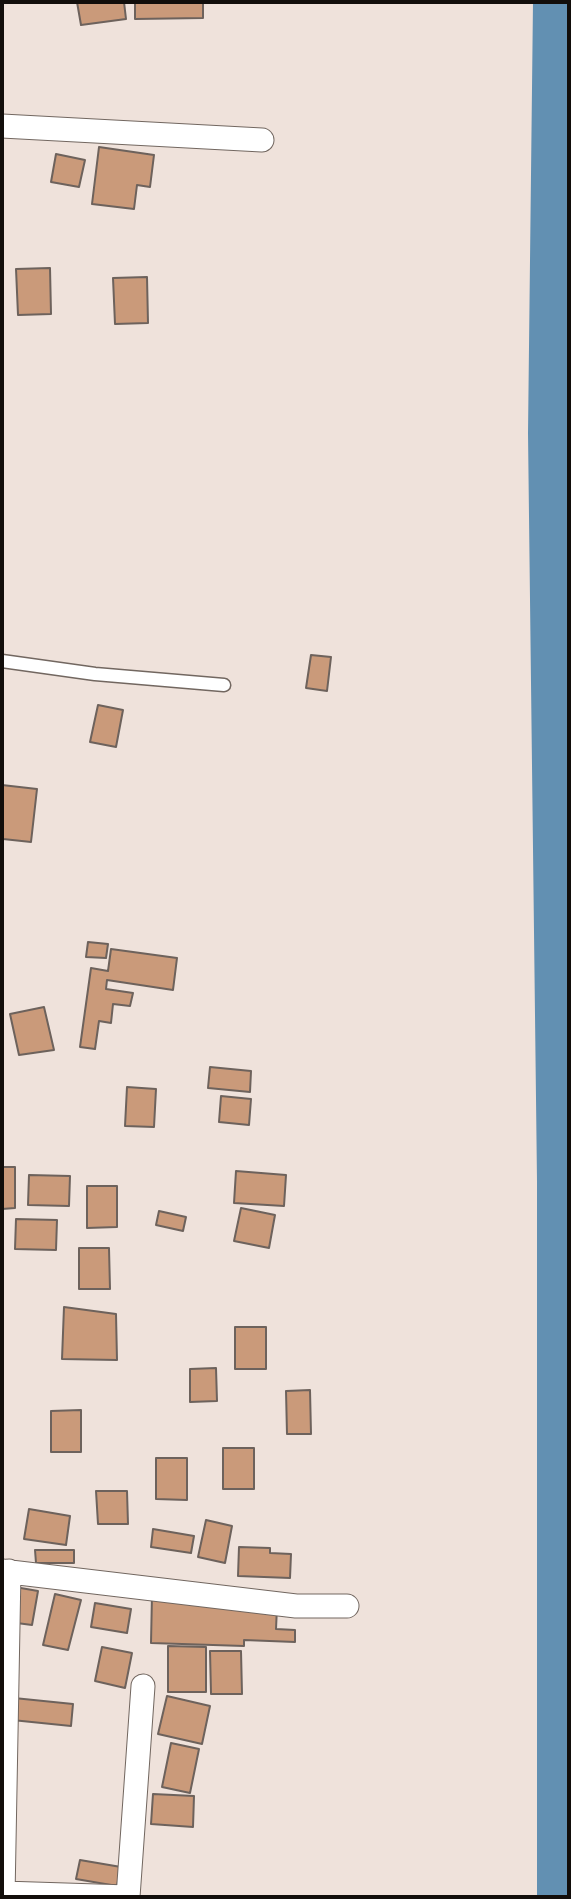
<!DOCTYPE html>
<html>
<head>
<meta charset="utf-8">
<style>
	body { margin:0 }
	#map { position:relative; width:571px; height:1899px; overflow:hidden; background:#efe2db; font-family:"Fira Sans Condensed",sans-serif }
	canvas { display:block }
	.frame { position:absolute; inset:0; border:4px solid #120e0b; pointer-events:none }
</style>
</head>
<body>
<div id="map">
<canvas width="571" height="1899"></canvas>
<div class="frame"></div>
</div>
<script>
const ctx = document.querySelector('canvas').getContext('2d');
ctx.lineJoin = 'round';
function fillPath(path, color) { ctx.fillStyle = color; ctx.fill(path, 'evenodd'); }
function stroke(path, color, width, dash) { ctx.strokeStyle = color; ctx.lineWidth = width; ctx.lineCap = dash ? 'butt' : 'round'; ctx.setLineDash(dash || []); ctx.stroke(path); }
fillPath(new Path2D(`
	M533 2H569V1897H537V1181L528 433Z`), '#6290b2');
const building = new Path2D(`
	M77 2H124L126 19 81 25Z
	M135 2H203V18L135 19Z
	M99 147 154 155 150 187 137 185 134 209 92 204Z
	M56 154 85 160 79 187 51 182Z
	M50 268 51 314 18 315 16 269Z
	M147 277 148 323 115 324 113 278Z
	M311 655 331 657 327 691 306 688Z
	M98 705 123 710 116 747 90 742Z
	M2 785 37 789 31 842 3 839 2 836Z
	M88 942 108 944 106 958 86 957Z
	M111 949 177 958 173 990 107 980 106 989 133 993 130 1006 113 1004 111 1023 99 1021 95 1049 80 1047 91 968 108 971Z
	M44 1007 54 1050 19 1055 10 1014Z
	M210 1067 251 1071 250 1092 208 1088Z
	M127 1087 156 1089 154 1127 125 1126Z
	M221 1096 251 1099 249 1125 219 1122Z
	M2 1167H15V1208L2 1209Z
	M236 1171 286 1175 284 1206 234 1203Z
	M29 1175 70 1176 69 1206 28 1205Z
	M87 1186H117V1227L87 1228Z
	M241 1208 275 1215 269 1248 234 1241Z
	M159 1211 186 1217 183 1231 156 1225Z
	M16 1219 57 1220 56 1250 15 1249Z
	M79 1248H109L110 1289H79Z
	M64 1307 116 1314 117 1360 62 1359Z
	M235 1327H266V1369H235Z
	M216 1368 217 1401 190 1402V1369Z
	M310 1390 311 1434H287L286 1391Z
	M81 1410V1452H51V1411Z
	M223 1448H254V1489H223Z
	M156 1458H187V1500L156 1499Z
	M96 1491H127L128 1524H98Z
	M29 1509 70 1516 66 1545 24 1539Z
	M206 1520 232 1526 225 1563 198 1557Z
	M153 1529 194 1536 191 1553 151 1547Z
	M239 1547 270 1548V1553L291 1554 290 1578 238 1576Z
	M35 1550H74V1563H36Z
	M15 1587 38 1591 32 1625 9 1622Z
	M55 1594 81 1600 68 1650 43 1645Z
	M152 1595 277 1607 276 1629 295 1630V1642L244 1640V1646L151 1643Z
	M95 1603 131 1609 127 1633 91 1627Z
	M168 1646 206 1647V1692H168Z
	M102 1647 132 1653 125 1688 95 1681Z
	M210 1651H241L242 1694H211Z
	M167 1696 210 1706 202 1744 158 1734Z
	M14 1698 73 1704 71 1726 12 1720Z
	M171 1743 199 1749 190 1793 162 1787Z
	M153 1794 194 1796 193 1827 151 1824Z
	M80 1860 121 1867 117 1886 76 1879Z`);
fillPath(building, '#ca9a7a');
stroke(building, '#6d625c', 2);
const service = new Path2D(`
	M2 661 95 674 224 685`);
const minor = new Path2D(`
	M2 126 262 140
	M2 1571 296 1606H347
	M3 1893 128 1897
	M3 1897 9 1571
	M128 1897 143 1686`);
stroke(service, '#726760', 15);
stroke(minor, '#726760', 25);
stroke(service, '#fff', 12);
stroke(minor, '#fff', 23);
</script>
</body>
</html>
